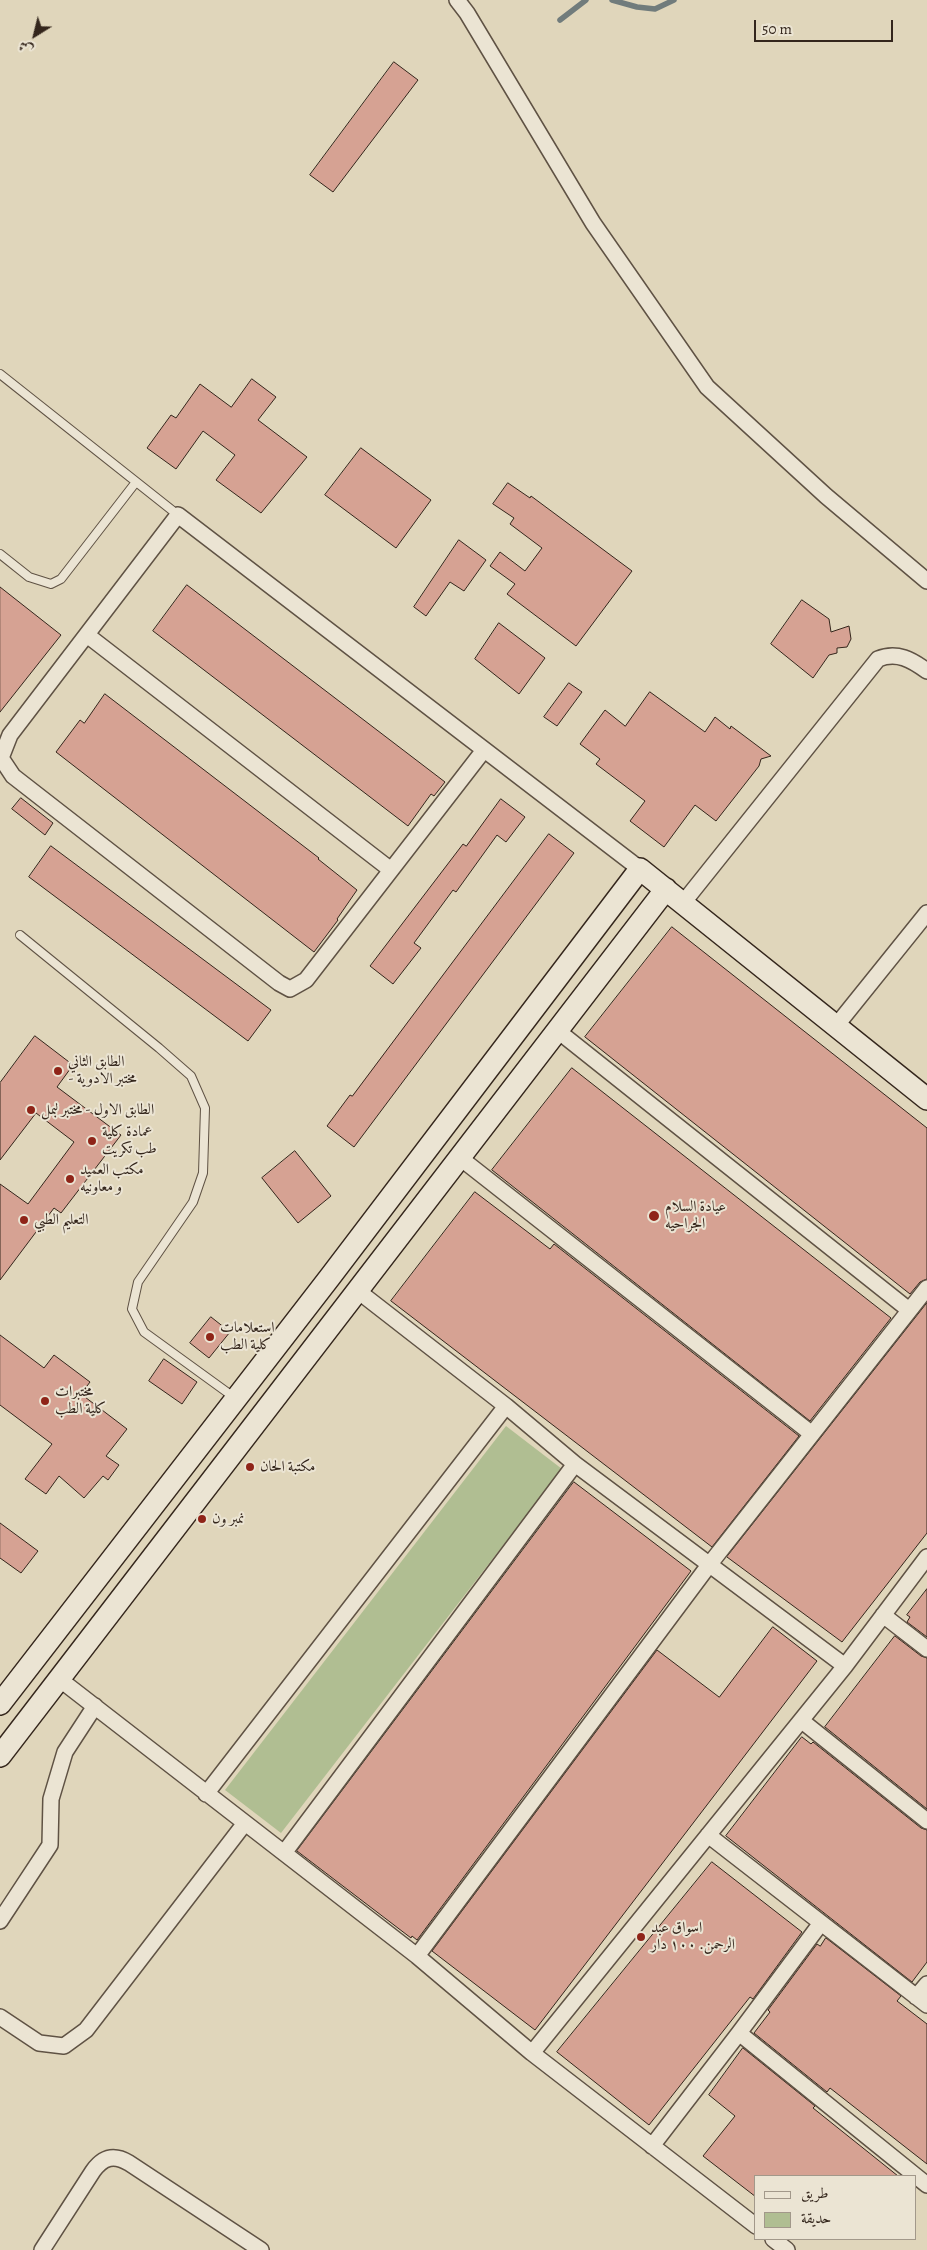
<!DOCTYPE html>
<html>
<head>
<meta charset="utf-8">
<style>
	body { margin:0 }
	#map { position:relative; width:927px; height:2250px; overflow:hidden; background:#e0d6bb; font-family:Alegreya,Amiri,serif }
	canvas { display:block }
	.legend { position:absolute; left:754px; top:2175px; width:162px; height:65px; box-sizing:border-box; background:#ebe4d3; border:1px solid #a2988a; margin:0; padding:6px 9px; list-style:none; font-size:15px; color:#34261c }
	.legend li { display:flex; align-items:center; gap:10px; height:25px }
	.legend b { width:25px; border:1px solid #a2988a }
	.north { position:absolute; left:10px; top:10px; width:50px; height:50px; -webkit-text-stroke:4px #ebe4d3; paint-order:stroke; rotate:216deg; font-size:14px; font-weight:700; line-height:20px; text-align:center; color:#34261c }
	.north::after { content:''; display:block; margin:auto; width:18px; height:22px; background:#34261c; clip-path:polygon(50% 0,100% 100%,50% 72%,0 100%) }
	.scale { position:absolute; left:754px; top:20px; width:139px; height:22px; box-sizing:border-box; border:2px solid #34261c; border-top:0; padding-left:6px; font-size:15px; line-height:18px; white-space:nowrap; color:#34261c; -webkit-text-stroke:4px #ebe4d3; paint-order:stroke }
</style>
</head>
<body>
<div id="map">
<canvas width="927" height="2250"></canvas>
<ul class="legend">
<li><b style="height:6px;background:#ebe4d3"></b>طريق</li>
<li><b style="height:14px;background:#b0be92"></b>حديقة</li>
</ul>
<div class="north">ش</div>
<div class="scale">50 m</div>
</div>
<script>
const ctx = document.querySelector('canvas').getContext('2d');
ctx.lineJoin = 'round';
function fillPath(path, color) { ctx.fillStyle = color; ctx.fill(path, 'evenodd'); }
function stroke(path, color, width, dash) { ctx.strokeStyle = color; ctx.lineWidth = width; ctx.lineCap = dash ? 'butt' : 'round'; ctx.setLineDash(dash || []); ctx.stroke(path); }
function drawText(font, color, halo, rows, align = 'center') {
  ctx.font = font + ' Alegreya,Amiri,serif'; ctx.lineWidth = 4; ctx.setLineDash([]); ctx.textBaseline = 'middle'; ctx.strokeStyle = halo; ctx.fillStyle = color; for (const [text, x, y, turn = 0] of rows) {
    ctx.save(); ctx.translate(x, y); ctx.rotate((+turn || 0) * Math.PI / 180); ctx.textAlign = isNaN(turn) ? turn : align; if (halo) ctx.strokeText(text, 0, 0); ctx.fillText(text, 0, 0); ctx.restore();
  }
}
fillPath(new Path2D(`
	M506 1426 562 1469 281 1833 225 1790Z`), '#b0be92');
stroke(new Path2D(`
	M612 0 637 7 655 9 674 0
	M560 20 586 0`), '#717c7c', 5.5);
const building = new Path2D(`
	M394 62 418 80 333 192 310 175Z
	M252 379 276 397 258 420 307 457 261 513 216 480 235 455 203 431 176 469 147 448 171 415 176 418 200 384 231 407Z
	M361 448 431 500 396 548 325 495Z
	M508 483 530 498 531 496 632 571 576 646 507 594 515 584 490 566 500 552 525 571 542 548 510 524 514 518 493 504Z
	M459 540 486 560 464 591 450 582 426 616 414 607Z
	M187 585 445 782 434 796 431 794 408 826 153 631Z
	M0 587 61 635 0 712Z
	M802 600 829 619 831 632 849 626 851 639 847 647 837 648V653L829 655 813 678 771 644Z
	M499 623 545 658 519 694 475 659Z
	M569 683 582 692 557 726 544 717Z
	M650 692 705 732 715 717 730 729 731 726 771 756 761 759 759 766 716 821 695 805 664 847 630 821 645 801 596 764 600 759 580 744 605 710 625 726Z
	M105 694 319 858 318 859 357 890 337 919 338 920 314 952 56 752 80 720 84 723Z
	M21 798 53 823 45 835 12 809Z
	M501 799 525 817 506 842 497 835 456 892 453 890 414 943 421 948 393 984 370 966 463 844 466 846Z
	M549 834 574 853 354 1147 327 1126 350 1095 352 1096Z
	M51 846 271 1010 248 1041 29 877Z
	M672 927 927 1128V1279L920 1282 910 1294 585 1037Z
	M35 1036 73 1065 57 1087 121 1135 61 1213 54 1208 0 1280V1184L28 1204 74 1142 36 1113 0 1160V1083Z
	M572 1068 891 1318 810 1421 492 1170Z
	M295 1151 331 1196 298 1223 262 1178Z
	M475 1192 550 1249 554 1244 799 1436 712 1547 391 1301Z
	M927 1303V1533L842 1642 727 1557Z
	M211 1317 230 1332 209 1358 190 1343Z
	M0 1335 44 1368 54 1355 90 1382 81 1394 127 1429 106 1456 119 1465 108 1480 103 1476 84 1498 59 1476 46 1494 25 1479 52 1444 0 1405Z
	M164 1359 197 1382 182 1404 149 1381Z
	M574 1482 691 1571 417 1940 412 1936 411 1938 297 1851Z
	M0 1523 38 1551 21 1573 0 1558Z
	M927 1589V1637L907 1622 910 1617 907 1615Z
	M773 1627 817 1661 535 2030 432 1951 657 1650 719 1697Z
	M895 1636 921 1656 927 1658V1809L825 1727Z
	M802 1737 811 1744 813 1742 921 1828 927 1830V1962L912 1982 726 1836Z
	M712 1862 802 1932 753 1999 750 1997 649 2125 557 2052Z
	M826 1938 901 1996 897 2001 927 2024V2164L830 2088 827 2092 754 2033 770 2012 768 2010 817 1944 820 1946Z
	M743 2048 815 2106 813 2108 898 2176H756V2197L703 2156 735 2116 709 2095Z`);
fillPath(building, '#d6a293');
stroke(building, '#34261c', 1);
const lane = new Path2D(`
	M0 374 178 515
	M0 554 29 577 51 584 61 579 136 482
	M20 935 159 1048 191 1076 205 1108 203 1173 193 1202 138 1282 132 1309 144 1332 235 1398`);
const street = new Path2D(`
	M457 0 467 13 593 223 707 387 826 496 927 581
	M87 635 391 870
	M484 750 306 980 290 989 279 983 13 776 1 758 10 735 178 515 640 869
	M683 903 878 659C897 651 912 660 927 671
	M836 1026 927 913
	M558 1031 909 1310
	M459 1157 812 1434
	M358 1291 506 1406 575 1464 845 1666 532 2053
	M883 1615 927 1649
	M845 1666 927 1557
	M58 1678 417 1956 532 2053 756 2226
	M802 1721 927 1821
	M206 1794 506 1406
	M708 1835 927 2005
	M284 1853 575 1464
	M0 1921 50 1845 51 1799 65 1752 95 1706
	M417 1956 709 1565 927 1288
	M916 1997 927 1984
	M0 2017 39 2043 64 2046 86 2030 245 1823
	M739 2033 927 2185
	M652 2146 739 2033 821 1923
	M773 2239 787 2250
	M42 2250 93 2171C103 2157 114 2154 129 2163L261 2250`);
const secondary = new Path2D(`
	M0 1704 330 1277 640 869 927 1099
	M0 1756 666 889`);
stroke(lane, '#5f5244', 10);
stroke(street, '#5f5244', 18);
stroke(secondary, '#34261c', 24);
stroke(lane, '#ebe4d3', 8);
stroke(street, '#ebe4d3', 15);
stroke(secondary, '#ebe4d3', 21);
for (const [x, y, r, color] of [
	[58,1071,5,"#8f2418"],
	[31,1110,5,"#8f2418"],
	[92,1141,5,"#8f2418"],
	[70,1179,5,"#8f2418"],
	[654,1216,6,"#8f2418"],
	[24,1220,5,"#8f2418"],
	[210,1337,5,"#8f2418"],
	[45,1401,5,"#8f2418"],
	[250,1467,5,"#8f2418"],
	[202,1519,5,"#8f2418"],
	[641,1937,5,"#8f2418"]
]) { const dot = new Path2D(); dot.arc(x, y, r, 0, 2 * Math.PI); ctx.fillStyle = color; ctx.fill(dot); stroke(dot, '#ebe4d3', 2); }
drawText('15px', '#34261c', '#ebe4d3', [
	["الطابق الثاني",68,1062],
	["- مختبر الادوية",68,1079],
	["الطابق الاول - مختبر لبمل",41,1110],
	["عمادة كلية",102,1132],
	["طب تكريت",102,1149],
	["مكتب العميد",80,1170],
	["و معاونيه",80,1187],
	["عيادة السلام",665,1207],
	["الجراحيه",665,1224],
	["التعليم الطبي",34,1220],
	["استعلامات",220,1328],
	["كلية الطب",220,1345],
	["مختبرات",55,1392],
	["كلية الطب",55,1409],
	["مكتبة الحان",260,1467],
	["نمبر ون",212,1519],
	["اسواق عبد",651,1928],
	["الرحمن. ١٠٠ دار",651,1945]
], 'left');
</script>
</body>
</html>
